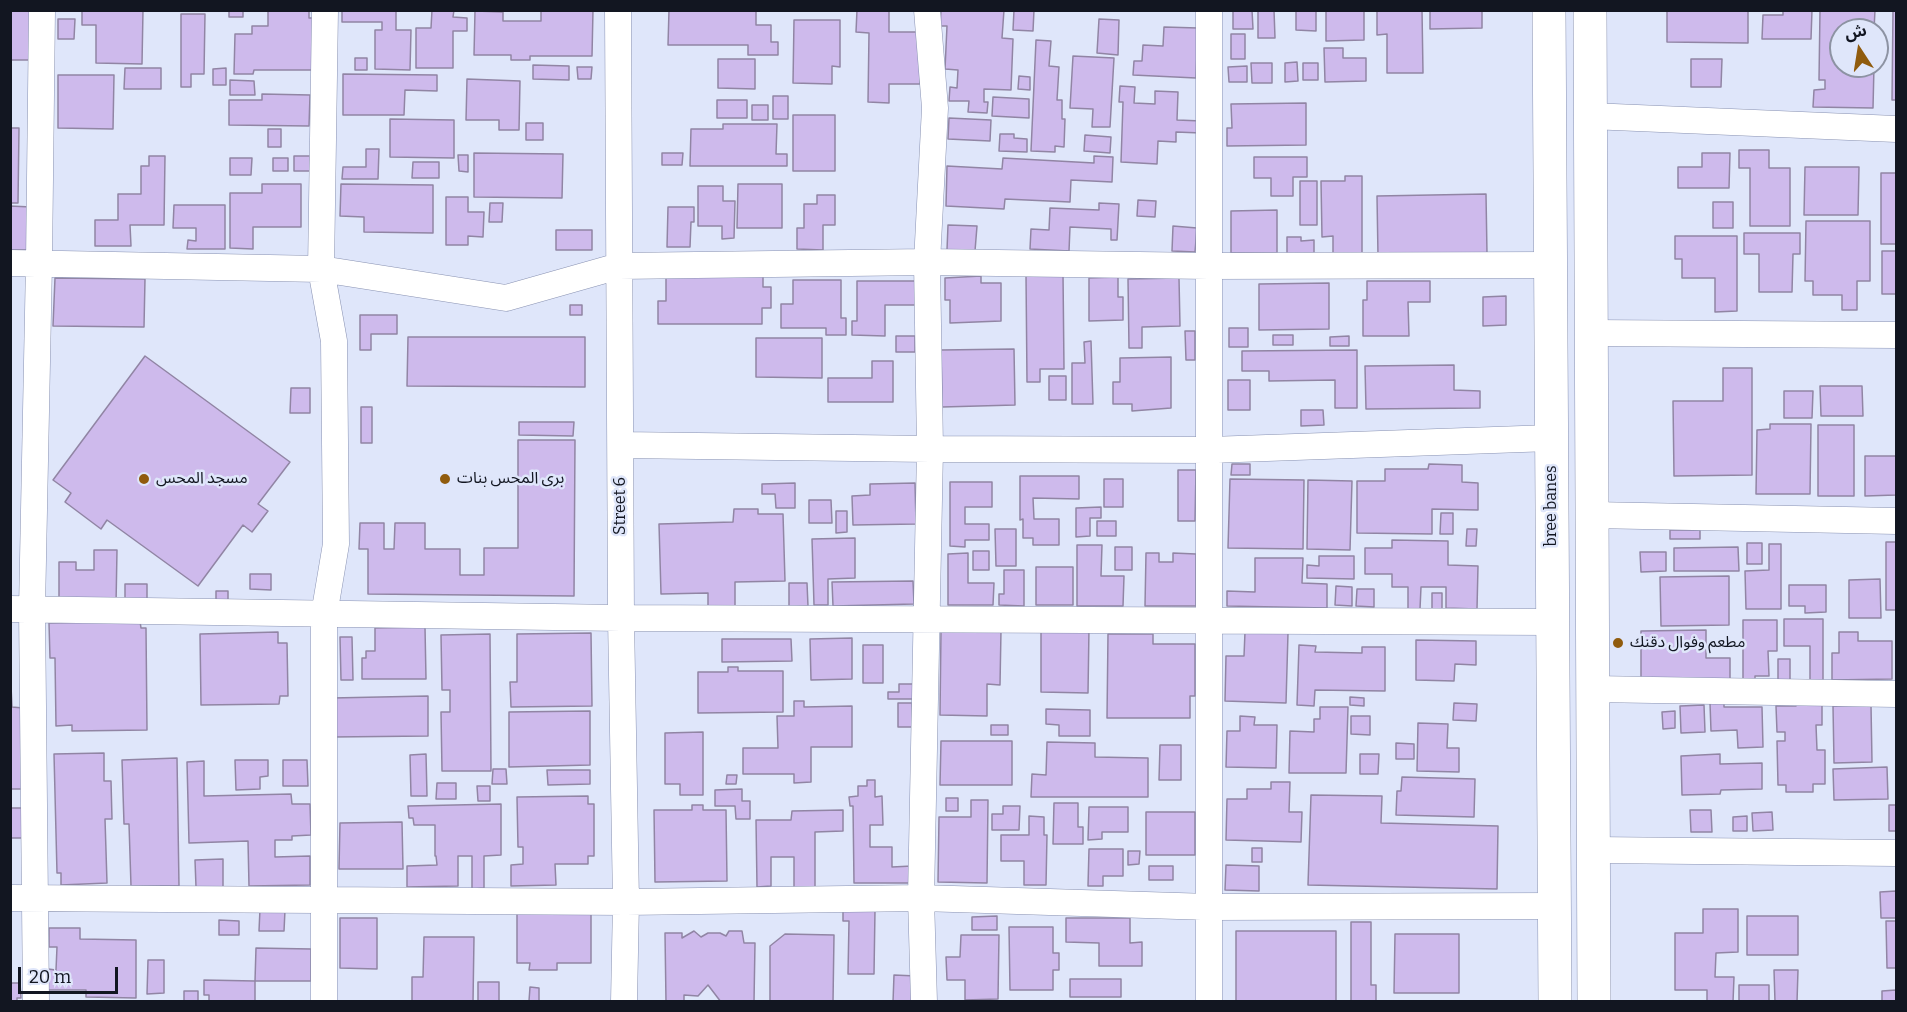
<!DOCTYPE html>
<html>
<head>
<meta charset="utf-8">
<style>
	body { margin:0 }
	#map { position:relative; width:1907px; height:1012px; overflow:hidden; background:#dfe6fa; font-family:Bitter,"Noto Sans Arabic",serif }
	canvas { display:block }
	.frame { position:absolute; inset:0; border:12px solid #121621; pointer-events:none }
	.north { position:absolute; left:1829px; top:18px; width:60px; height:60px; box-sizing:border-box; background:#dfe6fa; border:2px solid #8d93a3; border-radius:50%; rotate:348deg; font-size:16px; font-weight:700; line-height:24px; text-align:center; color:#121621 }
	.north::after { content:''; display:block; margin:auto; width:21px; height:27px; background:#905b0d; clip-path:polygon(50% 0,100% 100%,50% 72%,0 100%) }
	.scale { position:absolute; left:18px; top:967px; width:100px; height:27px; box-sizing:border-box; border:3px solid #121621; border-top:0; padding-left:8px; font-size:18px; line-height:21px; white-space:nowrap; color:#121621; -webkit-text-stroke:4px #dfe6fa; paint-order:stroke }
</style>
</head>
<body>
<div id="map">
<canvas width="1907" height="1012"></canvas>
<div class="frame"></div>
<div class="north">ش</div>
<div class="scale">20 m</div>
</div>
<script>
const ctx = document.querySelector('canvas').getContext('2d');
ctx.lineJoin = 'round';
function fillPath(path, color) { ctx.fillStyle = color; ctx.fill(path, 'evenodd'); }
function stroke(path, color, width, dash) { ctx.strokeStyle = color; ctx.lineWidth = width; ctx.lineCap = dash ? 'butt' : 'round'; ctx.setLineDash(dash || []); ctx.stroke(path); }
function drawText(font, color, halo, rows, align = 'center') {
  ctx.font = font + ' Bitter,"Noto Sans Arabic",serif'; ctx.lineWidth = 5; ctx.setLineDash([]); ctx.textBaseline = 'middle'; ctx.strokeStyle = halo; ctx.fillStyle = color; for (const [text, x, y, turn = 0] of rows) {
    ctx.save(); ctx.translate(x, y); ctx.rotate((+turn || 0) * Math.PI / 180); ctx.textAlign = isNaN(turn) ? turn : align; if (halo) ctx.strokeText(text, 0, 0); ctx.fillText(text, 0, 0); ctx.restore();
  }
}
const building = new Path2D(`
	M10 10H30L29 60H10Z
	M82 10H143L142 64 96 63V25H82Z
	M229 10H243V17H229Z
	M268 10H309V18H314V70H254L253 74H234L235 34H252V26H268Z
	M342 10H396V30H411L410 70 375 69V30H382V22H342Z
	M432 10H454L453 17 467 18V31H453V68H416V28H431Z
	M541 10H593L592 56H530V60H511V55H474L475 11 503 12V21H541Z
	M669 10H756V25H771V42H778V55H748V45H668Z
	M857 10H889V32H920V84H889V103L868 102 869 33 856 32Z
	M941 10H1004L1002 38 1013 39 1011 90 984 89V102H988L987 113 968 112 969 101H949L950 87 957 88 958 70 945 69 947 26H940Z
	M1014 10H1034L1033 31 1013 30Z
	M1233 10H1252L1253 29H1233Z
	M1258 10H1274L1275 38H1258Z
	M1296 10H1316V31L1296 30Z
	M1326 10H1364V40L1326 41Z
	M1377 10H1422L1423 73H1387V34L1377 35Z
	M1430 10H1482V28L1430 29Z
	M1667 10H1748V43L1667 42Z
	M1783 10H1812L1811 39H1762L1763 15H1783Z
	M1820 10H1875L1874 30H1841V66H1874L1873 108 1813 107 1814 90 1825 89V80H1819Z
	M1893 10H1896V100H1892Z
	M181 14H205L204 74H191V87H181Z
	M58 19H75L74 39H58Z
	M1099 19 1119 20 1118 55 1097 53Z
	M794 20H840V67L832 66V84L793 83Z
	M1164 27 1198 28 1196 78 1133 75 1134 61H1142L1143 45 1163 46Z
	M1231 34H1245V59H1231Z
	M1036 40 1051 41 1049 66 1059 67 1057 100H1062V119H1065L1064 147 1055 146V152L1031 151Z
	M1324 48H1343V58H1366V81L1325 82Z
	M1073 56 1114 58 1110 127H1092L1093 109 1070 108Z
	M355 58H367V70H355Z
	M718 59H755V89L718 88Z
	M1691 59H1722L1721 87H1691Z
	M1297 62 1298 81 1285 82V63Z
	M1251 63H1272V83H1252Z
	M1303 63H1318V80H1303Z
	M533 65 569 66V80L533 79Z
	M1247 66V82H1229L1228 67Z
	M577 67H592L591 79H578Z
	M125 68H161V89H124Z
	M226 68V85H213V69Z
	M343 74 437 75V91L405 90 404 115H343Z
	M58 75H114L113 129 58 128Z
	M1019 76 1030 77V90L1018 89Z
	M467 79 520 81 519 130H499V120H466Z
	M230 80 254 81 255 95H230Z
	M1120 86 1135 87 1134 103 1155 104V91L1178 92 1177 120 1202 121 1201 133 1176 132V142L1158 141 1157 164 1121 162 1123 102H1119Z
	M262 94 310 95 309 126 229 125V100H262Z
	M773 96H788V119H773Z
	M993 97 1029 99V118L992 116Z
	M717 100H747V118H717Z
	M1306 103V145L1227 146V128H1232L1231 104Z
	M752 105H768V120H752Z
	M793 115H835V171H793Z
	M949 118 991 120 990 141 948 139Z
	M390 119 454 120V158L390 157Z
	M526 123H543V140H526Z
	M723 124H777L776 154H787V166H690L691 129H723Z
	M10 128H19L18 203H10Z
	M268 129H281V147H268Z
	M1000 134H1014V138L1027 139V152L999 151Z
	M1085 135 1111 137 1110 153 1084 151Z
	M366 149H379L378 179H342L343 167H366Z
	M1739 150H1769V168H1790V226H1750V168H1739Z
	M474 153 563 154 562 198 474 197Z
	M662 153H683L682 165H662Z
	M1702 153H1730L1729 188H1678V167H1702Z
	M458 155H468V172L459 171Z
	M149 156H165L164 225H130L131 246H95V220H118V194H141V166H149Z
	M294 156H310V171H294Z
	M1094 156 1113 157 1112 182 1071 180 1070 202 1005 199 1004 209 946 206 947 166 1002 169 1003 158 1094 163Z
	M1254 157H1307V177H1293V196H1271V178H1254Z
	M230 158H252L251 175H230Z
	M273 158H288V171H273Z
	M413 162H439V178H412Z
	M1805 167H1859L1858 215H1804Z
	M1881 173H1896V244H1881Z
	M1345 176H1362V253L1333 254V236L1322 237 1321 181H1345Z
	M1300 181H1317V225H1300Z
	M262 184H301V227H253V249L230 248V193H262Z
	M341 184 433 185V233L364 232V217L340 216Z
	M738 184H782V228H737Z
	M698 186H723V201H735L734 238 722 239V226H698Z
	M1486 194 1487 254 1378 256 1377 196Z
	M817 195H835V225H823V250L797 249V228H804V204H817Z
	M446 197H468V212H484L483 237 468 236V245H446Z
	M1138 200 1156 201 1155 217 1137 216Z
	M1713 202H1733V228H1713Z
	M490 203H503L502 222H489Z
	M1099 203 1119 204 1117 240H1111V229L1070 227 1069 251 1030 249 1031 229 1049 230 1050 208 1099 210Z
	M174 205H225V249H187L188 240 196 241V228H173Z
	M10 206 31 207 30 250H10Z
	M668 207H694V222H691L690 247H667Z
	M1277 210V253H1231V211Z
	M1806 221H1870V281H1857V310H1842V295H1813V281H1805Z
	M948 225 977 226 975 251 947 250Z
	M1173 226 1197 228 1195 252 1172 251Z
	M556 230H592V250H556Z
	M1744 233H1800V254H1793L1792 292H1759V254H1744Z
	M1675 236H1737V311L1715 312V278H1682V259H1675Z
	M1287 237H1301V241L1314 240V253L1287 254Z
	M1882 251H1896V294H1882Z
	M763 270V287H771V308H762V324H658V301H666V276Z
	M1063 274 1064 369H1040V382H1027L1026 275Z
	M981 276V283H1001V321L950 323V300H945V278Z
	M1118 277V297H1123V320L1089 321V278Z
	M55 278 145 279 144 327 53 326Z
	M1179 278 1180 326 1142 327V348H1129L1128 279Z
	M793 280H841V318H846V335H826V328H781V304H793Z
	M857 281H916V305H885V336L852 335V321H857Z
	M1367 281H1430V302H1408L1409 336H1363V300H1367Z
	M1329 283V329L1259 330V284Z
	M1506 296V325L1483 326V297Z
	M570 305H582V315H570Z
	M360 315H397V334H371V350H360Z
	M1229 328H1248V347H1229Z
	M1185 331H1195V360H1186Z
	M1273 335H1293V345H1273Z
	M896 336H915V352H896Z
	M1349 336V346H1330V337Z
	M408 337H585V387L407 386Z
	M756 338H822V378L756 377Z
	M1091 341 1093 404H1072V363H1085L1084 342Z
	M1014 349 1015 405 942 407 941 350Z
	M1357 350V408H1335V380L1269 381V371H1242V351Z
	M145 356 290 462 258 504 268 511 252 532 243 525 198 586 107 520 101 529 65 502 71 493 53 480Z
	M1171 357V408L1132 411V404H1113V382H1120V358Z
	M872 361H893V402H828V378H872Z
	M1454 365V390L1480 391V408L1366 409 1365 366Z
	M1723 368H1752V475L1674 476 1673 401H1723Z
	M1049 376H1066V400H1049Z
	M1228 380H1250V410H1228Z
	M1820 386H1862L1863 416H1821Z
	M291 388H310V413H290Z
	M1784 391H1813L1812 418H1784Z
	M361 407H372V443H361Z
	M1301 410H1323L1324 425 1301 426Z
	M519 422H574L573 436 519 435Z
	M1770 424H1811L1810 494H1756L1757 430 1770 429Z
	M1818 425H1854V496H1818Z
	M518 440H575L574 596 368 594V549H359L360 523H384V549H394L395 523H425V549H460V575H484V548H518Z
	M1865 456H1896V495L1865 496Z
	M1232 464H1250V475H1231Z
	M1429 464 1462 465V482L1478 483V510L1432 509V534L1357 533V481H1385V469H1428Z
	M1178 470H1196L1195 521H1178Z
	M1020 476H1079V499L1033 498 1034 519H1059V545H1033V538H1023V519L1020 520Z
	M1104 479H1123V507H1104Z
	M1230 479 1304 480 1303 549 1228 548Z
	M1308 480 1352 481 1350 550 1307 549Z
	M950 482H992V507H965V524H989V540H965V547L950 546Z
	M795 483V508H776L775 494H762V484Z
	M915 483 916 524 853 525 852 496 870 495V484Z
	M809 500H831L832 523H809Z
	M1101 507V518H1090V536L1076 537V508Z
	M734 509H758V514H783L785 581 735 582V606H708V593L661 594 659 524 733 522Z
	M836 511H847V532L836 533Z
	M1441 513H1453V534H1440Z
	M1097 521H1116V536H1097Z
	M995 529H1016V566H996Z
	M1467 529H1477L1476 546H1466Z
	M1670 530H1700V539H1670Z
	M855 538V578L828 579V605H814L812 539Z
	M1392 540 1448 541V565L1478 566 1477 609 1446 608V587H1421L1420 609H1408V587H1392V574H1365V548H1392Z
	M1886 542H1896V610H1886Z
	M1747 543H1762V564H1747Z
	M1769 544H1781V609H1746L1745 571 1769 570Z
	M1077 545H1102L1101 576H1124L1123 606H1077Z
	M1115 547H1132V570H1115Z
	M1738 547 1739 571H1674V548Z
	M94 550H117L116 605 59 604V562H76V570H94Z
	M973 551H989V570H973Z
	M1640 552H1666V571L1641 572Z
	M968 553V583H994L993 605H948V554Z
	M1146 553H1159V562H1173V553L1196 554V606H1145Z
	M1319 556H1354V579L1307 578V565L1319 566Z
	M1255 558H1303L1302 583 1327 584V608L1227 606V591L1255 592Z
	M1036 567H1073V605H1036Z
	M1004 570H1024V606L999 605V594H1004Z
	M250 574H271V590L250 589Z
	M1729 576V625L1661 626 1660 577Z
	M1880 579 1881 618H1849V580Z
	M913 581 914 604 833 606 832 582Z
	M789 583H807L808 606 789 607Z
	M125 584H147V605L125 604Z
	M1789 585H1826V612L1805 613V606H1789Z
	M1336 586 1352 587V606L1335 605Z
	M1357 589H1374V607L1356 606Z
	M216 591H228V603H216Z
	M1432 593H1442V609H1432Z
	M1784 619H1823V681H1810V646H1784Z
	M1743 620H1777V651H1768L1769 676H1755V683H1743Z
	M140 621 141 628H146L147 730 72 731V725L56 726 55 658H50L49 623Z
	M425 627 426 679H362V658H366V651H375V628Z
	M1041 628H1089L1088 693 1041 692Z
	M1001 630 1000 685 987 684V716L940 715 941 631Z
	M1706 630V658H1730V681L1641 682V631Z
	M278 632V643H287L288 696H280L279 704 201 705 200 634Z
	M1245 632 1288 633 1286 703 1225 701 1226 656H1244Z
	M1839 632H1858V641H1892V679L1832 680V653H1839Z
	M591 633 592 706 511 707 510 682H517V634Z
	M490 634 491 771H442L441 712H450V690H442L441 635Z
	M1108 634H1153V644H1195V696H1190V718H1107Z
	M340 637H352L353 680H341Z
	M852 638V679L811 680 810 639Z
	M722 639H791L792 661 722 662Z
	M1416 640 1476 641V665L1455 664 1454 681 1416 680Z
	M863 645H883V683H863Z
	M1299 645 1316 646 1315 652 1362 653V647H1385V691L1315 690 1314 706 1297 705Z
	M1778 659H1790V682H1778Z
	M10 665 12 707 23 708 22 789H10Z
	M728 667H738V671H783V712L698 713V672H728Z
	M899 684H914V699H888V692H899Z
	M428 696V736L332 737V698Z
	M1350 697 1364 698V706L1350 705Z
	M1796 700H1822V725H1816L1817 750H1825V784H1813V792H1786V785H1778L1777 741H1785V732H1777L1776 706H1796Z
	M794 701H804V707L852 706V747H811V782L794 783V774H743V748H778L777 716H794Z
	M1724 702V707H1762L1763 747 1738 748 1737 730 1711 731 1710 703Z
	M898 703H912V727H898Z
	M1454 703 1477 704 1476 721 1453 720Z
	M1704 705 1705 732 1681 733 1680 706Z
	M1871 705 1872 762 1834 763 1833 706Z
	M1320 707H1348L1346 773H1289L1290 731 1314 732V719H1320Z
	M1046 709 1090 710V736H1059V725L1046 724Z
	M590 711V765L509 767V712Z
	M1675 711V728L1663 729 1662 712Z
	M1240 716 1255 717 1254 725H1277L1276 768 1226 767 1227 731H1240Z
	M1351 716H1370V735L1351 734Z
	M1418 723 1448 724 1447 748H1459V772L1417 771Z
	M991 725H1008V735H991Z
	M703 732V795H680V784H665V733Z
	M941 741H1012V785H940Z
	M1047 742 1095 743V757L1148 758V797H1031L1032 774 1046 775Z
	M1396 743 1414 744V759H1396Z
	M1160 745H1181V780H1159Z
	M104 753V781H111L112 819H105L107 883 61 885V873H57L54 754Z
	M426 754 427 796H411L410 755Z
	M1360 754H1379L1378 774H1360Z
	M1720 754V764L1762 763V789L1721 790 1720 794 1682 795 1681 756Z
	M177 758 179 886H131L129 824H124L122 760Z
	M235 760H268V776L260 777V789L236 790Z
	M283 760H307L308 786H283Z
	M204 761V796L291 794 292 804H310L311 835 292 836V840H275V857L310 856V885L249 886 248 841 189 843 187 762Z
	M1887 767 1888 799 1834 800 1833 769Z
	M493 769H506L507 784H492Z
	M547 770H590V784L548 785Z
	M727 775H737L736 784H726Z
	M1402 777 1475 779 1474 817 1396 815 1397 791H1401Z
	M867 780H875V797L882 796 883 825H870V847H892V867L912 866V883H854L853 806H850L849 797 858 796V786H867Z
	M1271 782H1290L1289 812H1302L1301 842 1226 840 1227 799H1247V789H1271Z
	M437 783H456V799H436Z
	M477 786H490V801H478Z
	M742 789V801H750V819H736L735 806H715V790Z
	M1311 795 1382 796 1381 823 1498 826 1497 889 1308 885Z
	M588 796V804H594V856H588V864H555L556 885 511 886V865L523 864V847H518L517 797Z
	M946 798H958V811H946Z
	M971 800H988L987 883 938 882 939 817H971Z
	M1054 803H1078V827H1083V844H1053Z
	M501 804V855L484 856V888L472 889V856H458V886L407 887V866L437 865 436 856H435V825H414L413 818H409L408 806Z
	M692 805H703V810H726L727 881 655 882 654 810H692Z
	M1889 805H1896V831H1889Z
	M1003 806H1020L1019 830H992V814H1003Z
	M1089 807H1128V832H1102V839L1088 840Z
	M10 808H25V838H10Z
	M843 810V831L815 832V887L794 888V857H771V886L757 887 756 820H791L792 811Z
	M1690 810H1711L1712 832H1691Z
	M1146 812H1195V855H1146Z
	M1772 812 1773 830 1753 831 1752 813Z
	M1029 816 1044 817V835H1047L1046 885H1024V861H1001V835H1029Z
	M1747 816V831H1733V817Z
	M402 822 403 869H339L340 823Z
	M1252 848H1262V862H1252Z
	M1089 849H1123V876H1103V886H1088Z
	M1128 851H1140L1139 864 1128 865Z
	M223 859V887H196L195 860Z
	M1226 865 1259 866V891L1225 890Z
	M1149 866H1173V880H1149Z
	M1896 891V918H1881L1880 892Z
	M260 909 285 910 284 931H259Z
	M1703 909H1738V952L1716 953 1715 977H1734L1733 1002H1707V990H1675V933H1703Z
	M843 910H875L874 974H848L849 921H843Z
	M517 911H591V963H557V970H529L530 963H517Z
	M997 916V930H972V917Z
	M1747 916H1798V955H1747Z
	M340 918H377V969L340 968Z
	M1066 918H1130V943L1142 942V966H1099V943L1066 942Z
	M219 920 239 921V935H219Z
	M1886 921H1896V968H1887Z
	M1351 922H1371V985H1376V1002H1351Z
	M1009 927H1053V953H1059V970H1053V990H1010Z
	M49 928H80V939L136 940V998L86 997V990H48V969L56 970 57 947H49Z
	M694 931 701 937 708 933H720L726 936 729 931H742L744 943H755L754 1002H721L708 985 698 996 684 995V1002H666L665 933H682V938Z
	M1236 931H1336V1002H1236Z
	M785 934 834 935 833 1002H770V946Z
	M1395 934H1459V993H1394Z
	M961 935H999L998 999 965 1000V980H947L946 957H960Z
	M424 937H474L473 1002H412V977H423Z
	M256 948 311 949V981H255Z
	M148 960H164V993L147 994Z
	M1774 970H1798L1797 1002H1775Z
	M894 975 916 976 915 1002H893Z
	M1070 979H1121V997H1070Z
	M204 980 255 981V1002H209V995H204Z
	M478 982H499V1002H478Z
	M10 983H20L21 998H17V1002H10Z
	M1739 985H1769V1002H1739Z
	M530 987 539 988V1002H503L529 1001Z
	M1896 990V1002H1882V991Z
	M184 991H198V1002H184Z`);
fillPath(building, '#cebaec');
stroke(building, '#9185a4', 1.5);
const minor = new Path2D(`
	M618 10 621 618 626 902 624 1002
	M1590 116 1896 129
	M10 263 321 269 506 298 619 266 927 262 1209 266 1550 265
	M1591 333 1896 335
	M621 445 930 449 1210 450 1551 438
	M1592 515 1896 521
	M10 609 621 618 1552 622
	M1593 689 1896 694
	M1594 850 1896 853
	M10 898 626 902 921 898 1210 907 1554 906
	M36 1002 32 609 39 263 42 10
	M324 1002V615L336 544 334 341 321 269 325 10
	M924 1002 921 898 930 449 927 262 935 108 927 10
	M1209 1002V10`);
const secondary = new Path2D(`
	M1549 10 1555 1002
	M1590 10 1594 1002`);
stroke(minor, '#8992b2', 27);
stroke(secondary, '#8992b2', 34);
stroke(minor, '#fff', 26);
stroke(secondary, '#fff', 33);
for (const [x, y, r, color] of [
	[144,479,6,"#905b0d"],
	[445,479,6,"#905b0d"],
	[1618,643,6,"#905b0d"]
]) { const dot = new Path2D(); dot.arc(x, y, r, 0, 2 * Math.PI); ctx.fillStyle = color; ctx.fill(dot); stroke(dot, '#dfe6fa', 2); }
drawText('16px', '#121621', '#dfe6fa', [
	["مسجد المحس",156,479],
	["برى المحس بنات",457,479],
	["مطعم وفوال دقنك",1630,643]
], 'left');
drawText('16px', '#121621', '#dfe6fa', [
	["Street 6",621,506,-90],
	["bree banes",1552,506,-90]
]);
</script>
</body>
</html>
